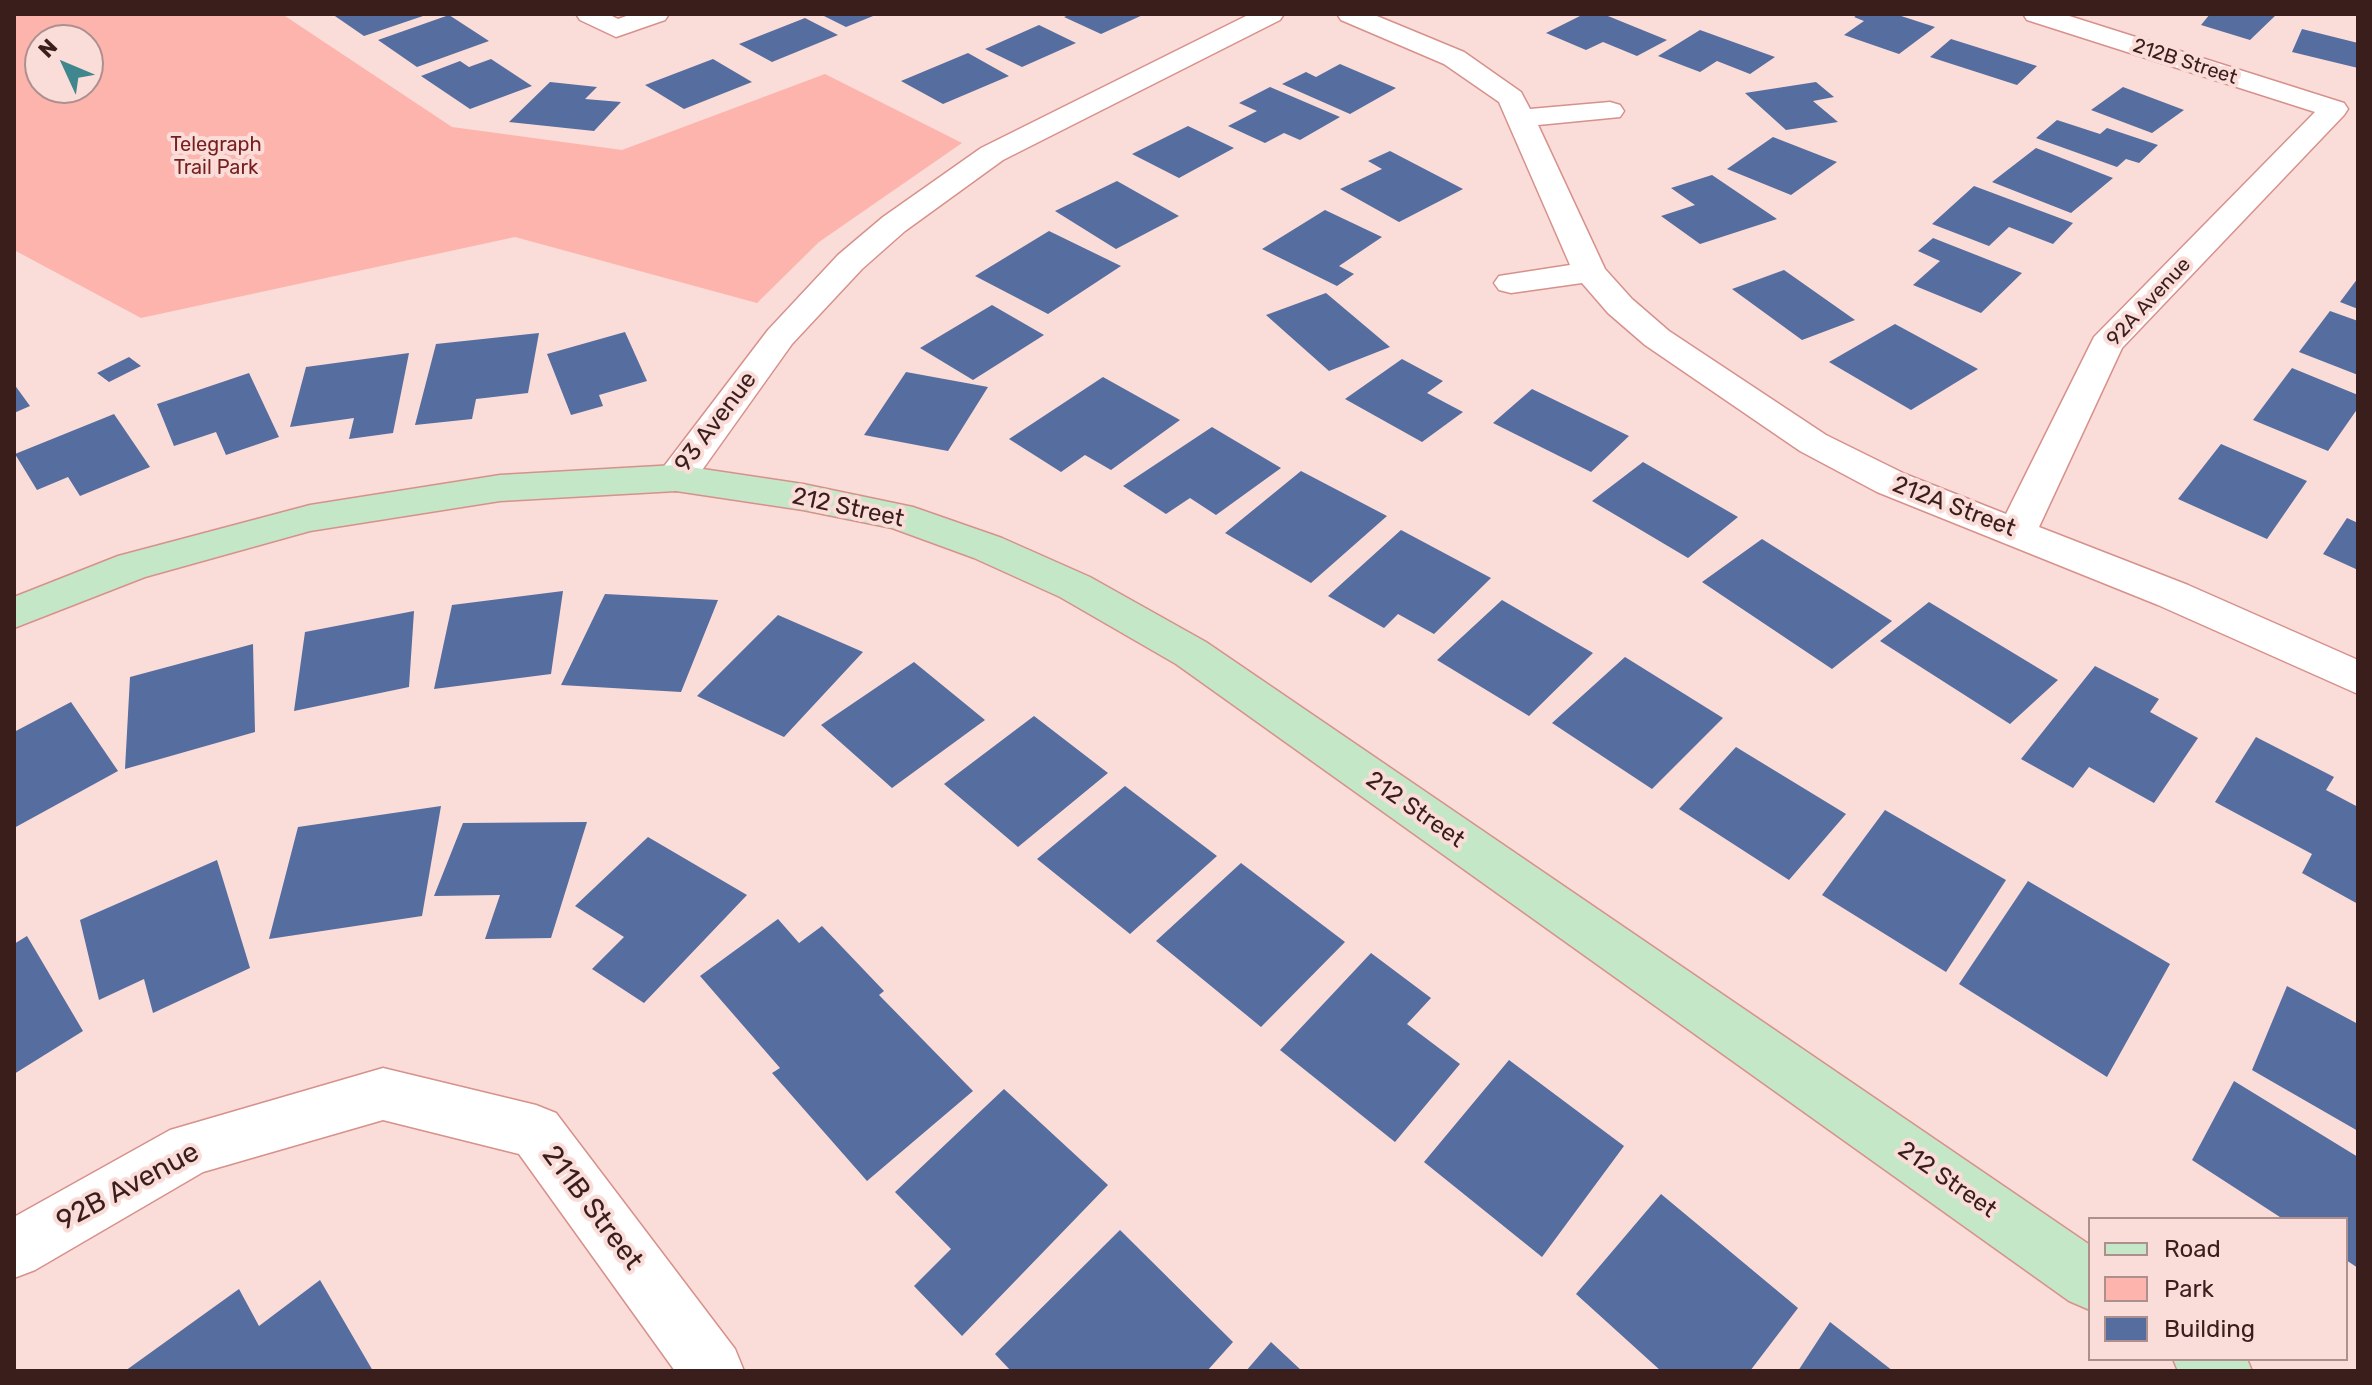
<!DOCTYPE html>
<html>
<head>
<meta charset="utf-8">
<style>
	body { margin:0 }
	#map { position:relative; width:2372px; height:1385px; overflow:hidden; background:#fadcd8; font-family:Rubik,sans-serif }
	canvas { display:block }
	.frame { position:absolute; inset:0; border:16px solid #391e1c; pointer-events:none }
	.legend { position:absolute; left:2088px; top:1217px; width:260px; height:144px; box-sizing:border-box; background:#fadcd8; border:2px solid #ad908d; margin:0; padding:10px 14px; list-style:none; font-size:24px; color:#391e1c }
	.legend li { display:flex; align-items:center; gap:16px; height:40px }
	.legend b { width:40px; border:2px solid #ad908d }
	.north { position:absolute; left:24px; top:24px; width:80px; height:80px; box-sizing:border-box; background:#fadcd8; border:2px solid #ad908d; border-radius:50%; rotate:314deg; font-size:22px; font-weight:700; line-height:32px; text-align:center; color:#391e1c }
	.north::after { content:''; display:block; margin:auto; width:28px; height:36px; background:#3f878e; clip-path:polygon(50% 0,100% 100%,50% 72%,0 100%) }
</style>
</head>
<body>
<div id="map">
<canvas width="2372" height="1385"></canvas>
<div class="frame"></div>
<ul class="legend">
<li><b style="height:10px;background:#c4e7c8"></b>Road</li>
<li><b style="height:22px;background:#fdb4ad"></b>Park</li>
<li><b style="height:22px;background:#566da0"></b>Building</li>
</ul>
<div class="north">N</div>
</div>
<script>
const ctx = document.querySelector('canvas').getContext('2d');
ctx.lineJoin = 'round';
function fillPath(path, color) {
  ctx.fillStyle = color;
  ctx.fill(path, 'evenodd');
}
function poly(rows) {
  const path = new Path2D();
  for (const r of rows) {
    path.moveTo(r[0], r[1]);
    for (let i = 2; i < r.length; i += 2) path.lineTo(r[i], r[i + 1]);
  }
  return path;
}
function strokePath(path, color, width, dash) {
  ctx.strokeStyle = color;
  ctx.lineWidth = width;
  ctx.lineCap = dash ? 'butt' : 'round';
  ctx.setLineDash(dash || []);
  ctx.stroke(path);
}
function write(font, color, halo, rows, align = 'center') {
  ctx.font = font + ' Rubik,sans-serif';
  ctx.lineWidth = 8;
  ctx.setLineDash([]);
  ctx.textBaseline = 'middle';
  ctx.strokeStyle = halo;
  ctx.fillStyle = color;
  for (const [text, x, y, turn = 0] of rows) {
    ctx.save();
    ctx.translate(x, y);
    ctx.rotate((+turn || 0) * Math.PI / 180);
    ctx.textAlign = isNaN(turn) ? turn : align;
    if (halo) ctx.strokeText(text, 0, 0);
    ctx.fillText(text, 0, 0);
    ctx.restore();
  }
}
const green = poly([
	[14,14,282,14,452,127,622,150,825,74,962,143,819,242,757,303,515,237,141,318,14,250],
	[40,40,88,40,88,88,40,88]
]);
const building = poly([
	[332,14,426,14,426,15,364,36],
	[820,14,878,14,846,27],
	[1071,14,1145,14,1101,34,1064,17],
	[1584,14,1603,14,1667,40,1637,56,1603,42,1586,50,1546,33],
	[1859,14,1895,14,1935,27,1899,54,1844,35,1864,21,1854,17],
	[2210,14,2277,14,2250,40,2201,25],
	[449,15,489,41,417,67,378,40],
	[805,18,838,35,772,62,739,44],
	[1039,25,1076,43,1022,67,985,49],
	[2302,29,2358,43,2358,68,2292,52],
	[1700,30,1775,57,1750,74,1717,61,1700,72,1658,56],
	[1951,39,2037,66,2017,85,1930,57],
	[968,53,1009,76,943,104,901,81],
	[491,59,532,86,470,109,421,76,460,61,469,67],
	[713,59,752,82,684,109,645,85],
	[1340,64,1396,88,1350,114,1282,84,1306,72,1316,77],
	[550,82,597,87,585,99,621,102,594,131,509,122],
	[1816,82,1834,97,1813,101,1838,122,1786,130,1745,93],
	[1270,87,1340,117,1300,140,1284,133,1265,143,1228,126,1257,111,1239,103],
	[2123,87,2184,110,2152,133,2091,110],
	[2057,120,2100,134,2107,128,2158,145,2139,163,2126,159,2117,167,2036,138],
	[1188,126,1234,148,1179,178,1132,154],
	[1773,137,1837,162,1791,195,1727,169],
	[2036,148,2113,178,2071,213,1992,182],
	[1390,151,1463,189,1399,222,1340,189,1382,169,1368,161],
	[1712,175,1777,219,1700,244,1661,216,1695,205,1671,188],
	[1117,181,1179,216,1116,249,1055,211],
	[1974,186,2073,223,2053,244,2009,227,1989,246,1932,224],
	[1325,210,1382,237,1339,266,1354,274,1337,286,1262,249],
	[1049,231,1121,266,1048,314,975,276],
	[1933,238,2022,273,1981,313,1913,285,1940,261,1918,251],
	[1784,270,1855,320,1802,340,1732,289],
	[2358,278,2358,309,2340,302],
	[1326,293,1390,347,1329,371,1266,315],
	[992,305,1044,335,973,380,920,348],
	[2330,311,2358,321,2358,375,2299,352],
	[1895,324,1978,369,1911,410,1829,362],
	[625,332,647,381,599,395,603,406,571,415,547,354],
	[539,333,528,393,476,399,472,419,415,425,436,344],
	[409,353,393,433,349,439,354,418,290,427,306,367],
	[129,357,141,366,109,382,97,373],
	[1402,359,1443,381,1427,393,1463,412,1422,442,1345,399],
	[2292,368,2358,395,2358,408,2328,451,2253,420],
	[906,372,988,387,948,451,864,435],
	[249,373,279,437,226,455,216,432,174,446,157,404],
	[1103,377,1180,420,1111,470,1085,455,1061,472,1009,439],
	[14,384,30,406,14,413],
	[1532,389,1629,436,1591,472,1493,423],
	[114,414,150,467,80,496,68,477,37,490,15,454],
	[1212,427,1281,468,1216,515,1190,498,1166,514,1123,486],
	[2221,444,2307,481,2267,539,2178,499],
	[1643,462,1738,517,1688,558,1592,501],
	[1301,471,1387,516,1311,583,1225,533],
	[2347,518,2358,523,2358,570,2323,554],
	[1401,530,1491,578,1434,634,1398,614,1384,628,1328,596],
	[1762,539,1892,621,1832,669,1702,582],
	[563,591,551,674,434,689,452,605],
	[605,594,718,600,681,692,561,685],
	[1502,600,1593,653,1529,716,1437,660],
	[1929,602,2058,680,2010,724,1880,641],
	[414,611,409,687,294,711,305,632],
	[778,615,863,652,784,737,697,696],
	[253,644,255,732,125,769,130,677],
	[1625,657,1723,718,1652,789,1552,723],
	[914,662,985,720,892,788,821,725],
	[2095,666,2159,699,2150,712,2198,738,2154,803,2089,767,2073,788,2021,759],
	[71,702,118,771,14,828,14,732],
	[1034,716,1108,773,1018,847,944,784],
	[2256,737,2334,777,2326,790,2358,807,2358,904,2302,873,2312,854,2215,802],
	[1736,747,1846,814,1789,880,1679,809],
	[1125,786,1217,856,1130,934,1037,859],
	[441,806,422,916,269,939,298,827],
	[1885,810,2006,880,1946,972,1822,895],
	[587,822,551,938,485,939,500,895,434,896,463,823],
	[648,837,747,895,644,1003,592,969,624,937,575,906],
	[217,860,250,968,153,1013,144,979,99,1000,80,920],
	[1241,863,1345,942,1261,1027,1156,941],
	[2028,881,2170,964,2107,1077,1959,984],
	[778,919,799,943,822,926,884,991,879,995,973,1091,867,1181,772,1073,780,1068,700,976],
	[27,936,83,1031,14,1074,14,944],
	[1371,953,1431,998,1407,1024,1460,1064,1395,1142,1280,1050],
	[2287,986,2358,1024,2358,1131,2252,1070],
	[1509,1060,1624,1146,1542,1257,1424,1162],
	[2234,1081,2358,1157,2358,1268,2346,1260,2346,1219,2283,1219,2192,1160],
	[1004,1089,1108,1185,962,1336,914,1286,951,1249,895,1192],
	[1661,1194,1798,1308,1750,1371,1661,1371,1576,1294],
	[1120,1230,1233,1342,1207,1371,1011,1371,995,1354],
	[320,1280,373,1371,125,1371,239,1289,259,1326],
	[1830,1322,1893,1371,1798,1371],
	[1271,1342,1302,1371,1246,1371]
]);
const street = poly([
	[576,14,608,14,618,19,632,14,669,14,665,20,616,37,580,20,576,14],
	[1250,14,1284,14,1280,20,1003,160,905,231,862,269,792,344,690,487,676,491,662,487,657,478,662,469,768,330,838,255,883,217,981,148,1250,14],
	[1337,14,1372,14,1464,52,1521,92,1530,109,1610,102,1620,105,1624,111,1620,117,1538,125,1605,269,1632,299,1669,331,1826,435,1905,474,2006,514,2094,337,2315,112,2027,20,2023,14,2063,14,2344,103,2348,109,2344,115,2122,348,2039,527,2188,585,2358,660,2358,694,2158,605,1877,492,1800,451,1645,345,1608,313,1582,283,1511,293,1499,290,1494,283,1499,276,1570,265,1499,102,1444,64,1341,20,1337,14],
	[383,1068,536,1105,556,1113,735,1349,744,1371,675,1371,519,1154,383,1120,203,1172,35,1270,14,1278,14,1217,170,1130,383,1068]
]);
const secondary = poly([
	[676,465,803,484,913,507,1002,538,1090,577,1206,642,2090,1245,2090,1310,2069,1301,1176,664,1060,597,974,558,892,528,803,510,676,491,500,501,310,531,145,577,14,628,14,597,118,556,310,505,500,475,676,465],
	[2173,1359,2247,1359,2252,1371,2178,1371,2173,1359]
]);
const farStreetnames = [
	["212B Street",2185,62,18],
	["92A Avenue",2149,302,-47]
];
const farParknames = [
	["Telegraph",216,145],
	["Trail Park",216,168]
];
const streetNames = [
	["93 Avenue",716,422,-53],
	["212A Street",1954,507,21],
	["212 Street",848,508,12],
	["212 Street",1415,810,35],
	["212 Street",1947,1180,35]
];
const nearStreetnames = [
	["92B Avenue",128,1187,-28],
	["211B Street",592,1208,53]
];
fillPath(green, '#fdb4ad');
fillPath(building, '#566da0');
strokePath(street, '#d7918b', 3);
strokePath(secondary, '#d7918b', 3);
fillPath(street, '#fff');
fillPath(secondary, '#c4e7c8');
write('20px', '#391e1c', '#fadcd8', farStreetnames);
write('20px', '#751f1f', '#fadcd8', farParknames);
write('24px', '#391e1c', '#fadcd8', streetNames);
write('28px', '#391e1c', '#fadcd8', nearStreetnames);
</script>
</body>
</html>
